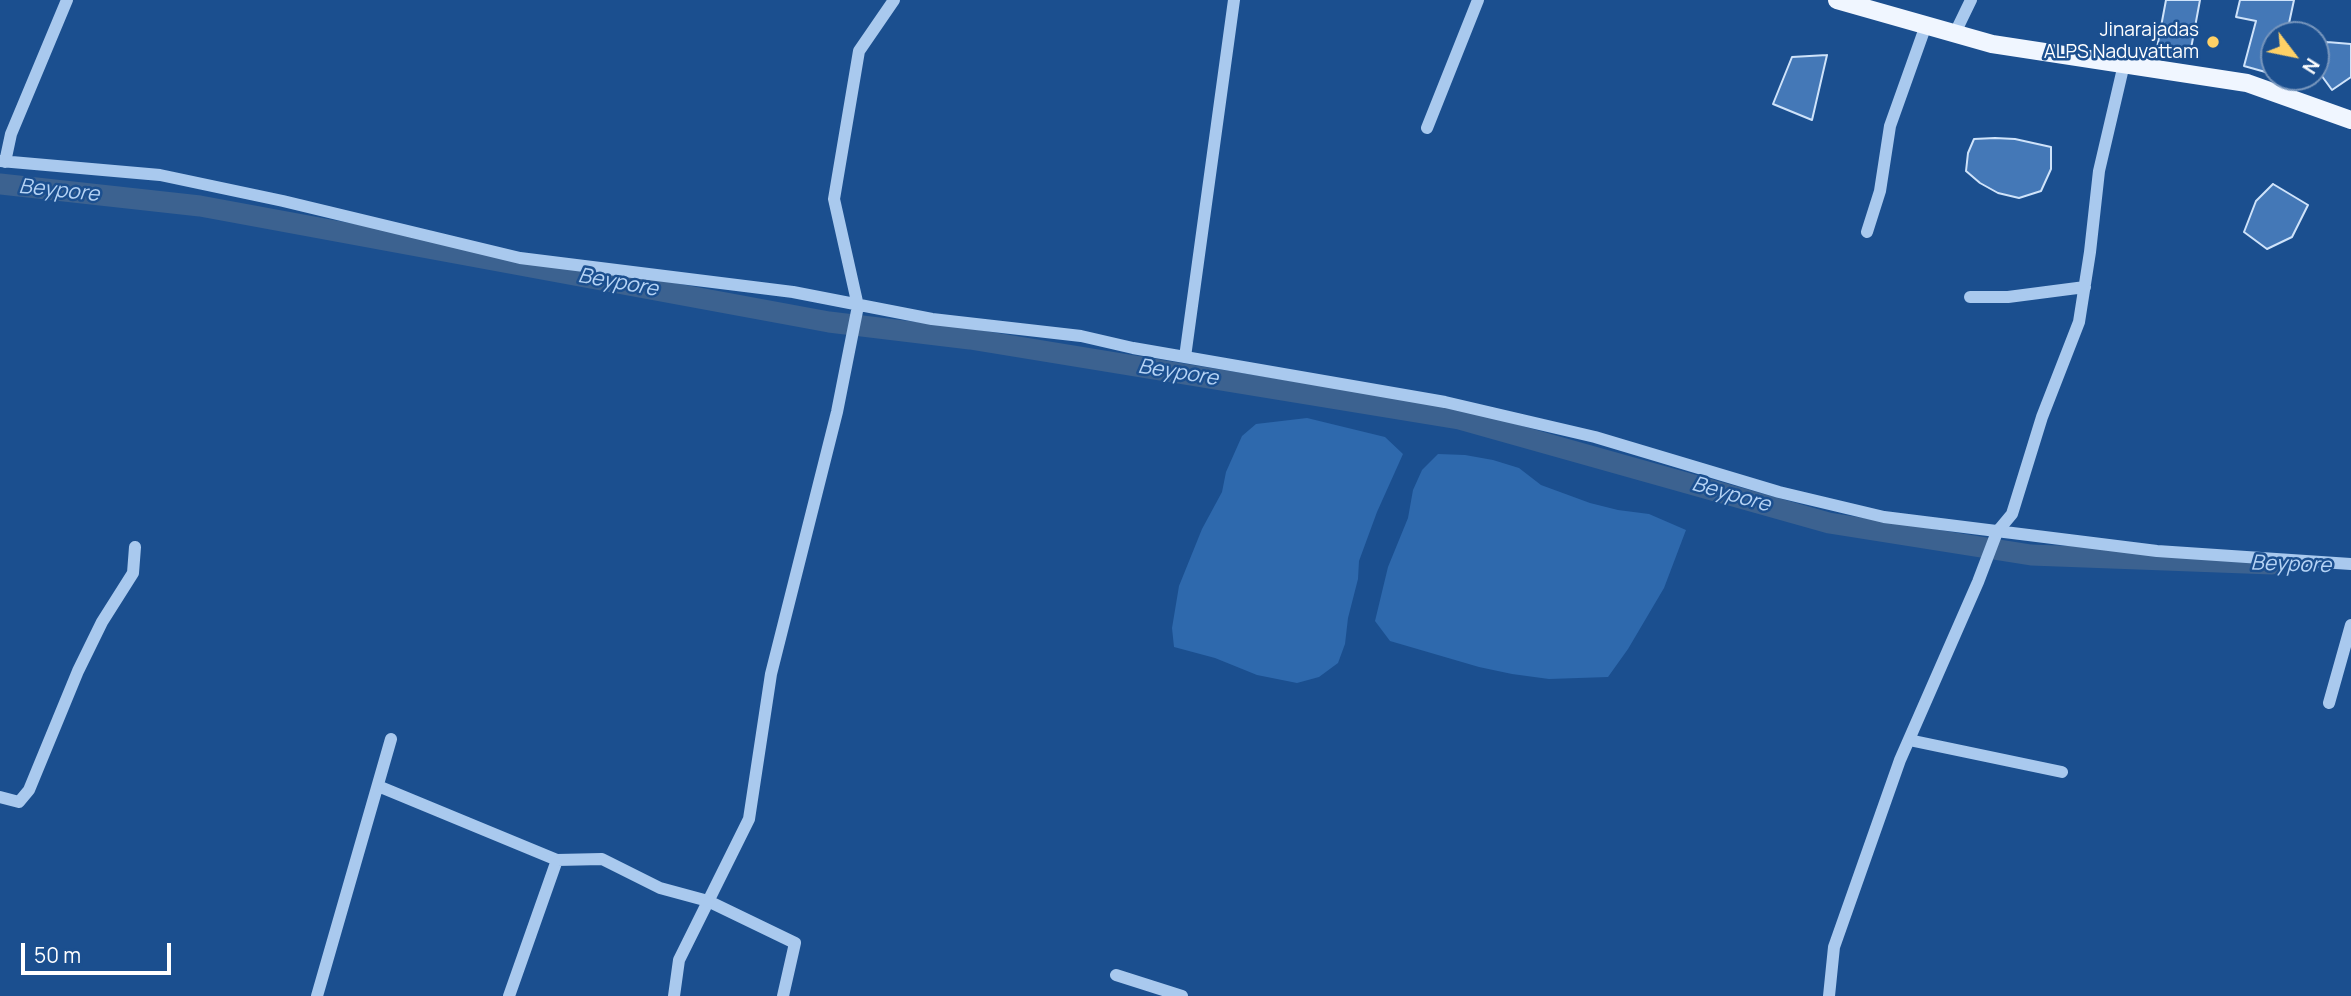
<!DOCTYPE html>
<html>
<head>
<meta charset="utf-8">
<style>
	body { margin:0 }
	#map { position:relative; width:2351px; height:996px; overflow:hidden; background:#1b4f8f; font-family:Manrope,sans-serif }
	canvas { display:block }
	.north { position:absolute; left:2260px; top:21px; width:70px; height:70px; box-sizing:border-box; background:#1b4f8f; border:2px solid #7695bc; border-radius:50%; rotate:122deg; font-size:19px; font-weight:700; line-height:28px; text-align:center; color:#fff }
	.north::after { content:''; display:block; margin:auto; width:24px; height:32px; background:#ffd166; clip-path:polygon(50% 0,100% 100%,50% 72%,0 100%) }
	.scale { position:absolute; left:21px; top:943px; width:150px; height:32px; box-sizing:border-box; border:4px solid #fff; border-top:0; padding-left:9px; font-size:21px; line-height:24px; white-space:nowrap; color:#fff; -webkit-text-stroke:5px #1b4f8f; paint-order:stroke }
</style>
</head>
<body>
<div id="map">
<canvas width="2351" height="996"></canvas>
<div class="north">N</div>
<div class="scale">50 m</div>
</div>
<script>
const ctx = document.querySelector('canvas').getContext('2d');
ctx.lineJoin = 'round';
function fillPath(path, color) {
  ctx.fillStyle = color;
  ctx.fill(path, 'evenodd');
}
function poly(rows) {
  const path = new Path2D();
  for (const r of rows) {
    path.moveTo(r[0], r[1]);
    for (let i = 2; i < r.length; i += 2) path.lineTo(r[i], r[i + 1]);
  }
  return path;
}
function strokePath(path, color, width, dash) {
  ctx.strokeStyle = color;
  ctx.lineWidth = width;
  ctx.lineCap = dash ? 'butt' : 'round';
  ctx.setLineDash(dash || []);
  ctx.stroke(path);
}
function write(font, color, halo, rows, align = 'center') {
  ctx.font = font + ' Manrope,sans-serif';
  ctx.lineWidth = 5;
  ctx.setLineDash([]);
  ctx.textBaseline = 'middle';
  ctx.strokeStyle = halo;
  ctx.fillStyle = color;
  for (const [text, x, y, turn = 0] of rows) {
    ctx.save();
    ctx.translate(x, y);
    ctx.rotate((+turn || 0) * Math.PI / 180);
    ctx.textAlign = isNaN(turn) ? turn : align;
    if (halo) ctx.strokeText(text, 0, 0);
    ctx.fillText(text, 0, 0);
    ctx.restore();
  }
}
const green = poly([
	[1307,418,1385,437,1403,454,1377,512,1359,561,1358,579,1348,618,1345,644,1338,663,1319,677,1297,683,1257,675,1215,658,1174,647,1172,628,1179,586,1202,529,1222,492,1226,472,1242,436,1256,424],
	[1438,454,1465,455,1493,460,1519,468,1541,485,1590,503,1618,510,1649,514,1686,530,1664,588,1628,649,1608,677,1549,679,1512,674,1479,667,1390,641,1375,621,1388,567,1408,518,1413,490,1422,470]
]);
const canal = poly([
	[0,184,200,206,829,322,970,339,1459,419,1829,523,2031,555,2272,564]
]);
const building = poly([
	[2166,0,2200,0,2190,54,2157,48,2166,0],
	[2240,0,2294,0,2288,28,2282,27,2280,35,2274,35,2274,55,2269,73,2244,66,2256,21,2236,17,2240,0],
	[2327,42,2351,44,2351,77,2332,90,2316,68,2327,42],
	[1827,55,1812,120,1773,104,1792,57,1827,55],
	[1995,138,2015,139,2051,147,2051,169,2041,191,2019,198,1998,193,1980,183,1966,171,1968,153,1974,139,1995,138],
	[2273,184,2308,205,2292,237,2267,249,2244,232,2256,201,2273,184]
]);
const minor = poly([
	[1955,33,1971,0],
	[1427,128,1478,0],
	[0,161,160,175,283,201,520,258,793,292,932,319,1081,336,1133,348,1445,402,1595,437,1779,492,1884,517,2157,551,2351,564],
	[5,162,11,134,67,0],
	[1867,232,1880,191,1890,126,1926,25],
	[1970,297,2008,297,2085,287],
	[1185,357,1234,0],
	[2329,703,2351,625],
	[1909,740,2062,772],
	[378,786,557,860,602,859,660,888,708,901,795,943,783,996],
	[0,797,19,802,29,790,78,671,102,622,133,573,135,547],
	[1116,975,1182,996],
	[317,996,391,739],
	[509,996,557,860],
	[674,996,679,960,749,819,771,674,837,412,858,306,834,199,859,51,894,0],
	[1829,996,1834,947,1900,760,1978,582,1997,532,2012,514,2042,417,2079,322,2090,252,2099,171,2124,64]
]);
const major = poly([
	[1837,0,1992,44,2247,83,2351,120]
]);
const markers = [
	[2213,42,7,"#ffd166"]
];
const poiNames = [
	["Jinarajadas",2199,31],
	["ALPS Naduvattam",2199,53]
];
const waterNames = [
	["Beypore",59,191,6],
	["Beypore",618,283,10],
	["Beypore",1178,373,9],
	["Beypore",1731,495,16],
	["Beypore",2291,565,2]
];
fillPath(green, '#2e69ad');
strokePath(canal, '#3c6290', 21);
fillPath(building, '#4478b7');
strokePath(building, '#cfe3fa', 2);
strokePath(minor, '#a9c9ee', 12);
strokePath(major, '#f0f6ff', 18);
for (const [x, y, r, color] of markers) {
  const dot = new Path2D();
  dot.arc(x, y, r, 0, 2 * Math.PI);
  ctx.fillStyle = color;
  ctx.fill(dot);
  strokePath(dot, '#1b4f8f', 2.5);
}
write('19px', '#fff', '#1b4f8f', poiNames, 'right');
write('italic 21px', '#b5d3f5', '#1b4f8f', waterNames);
</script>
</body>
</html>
